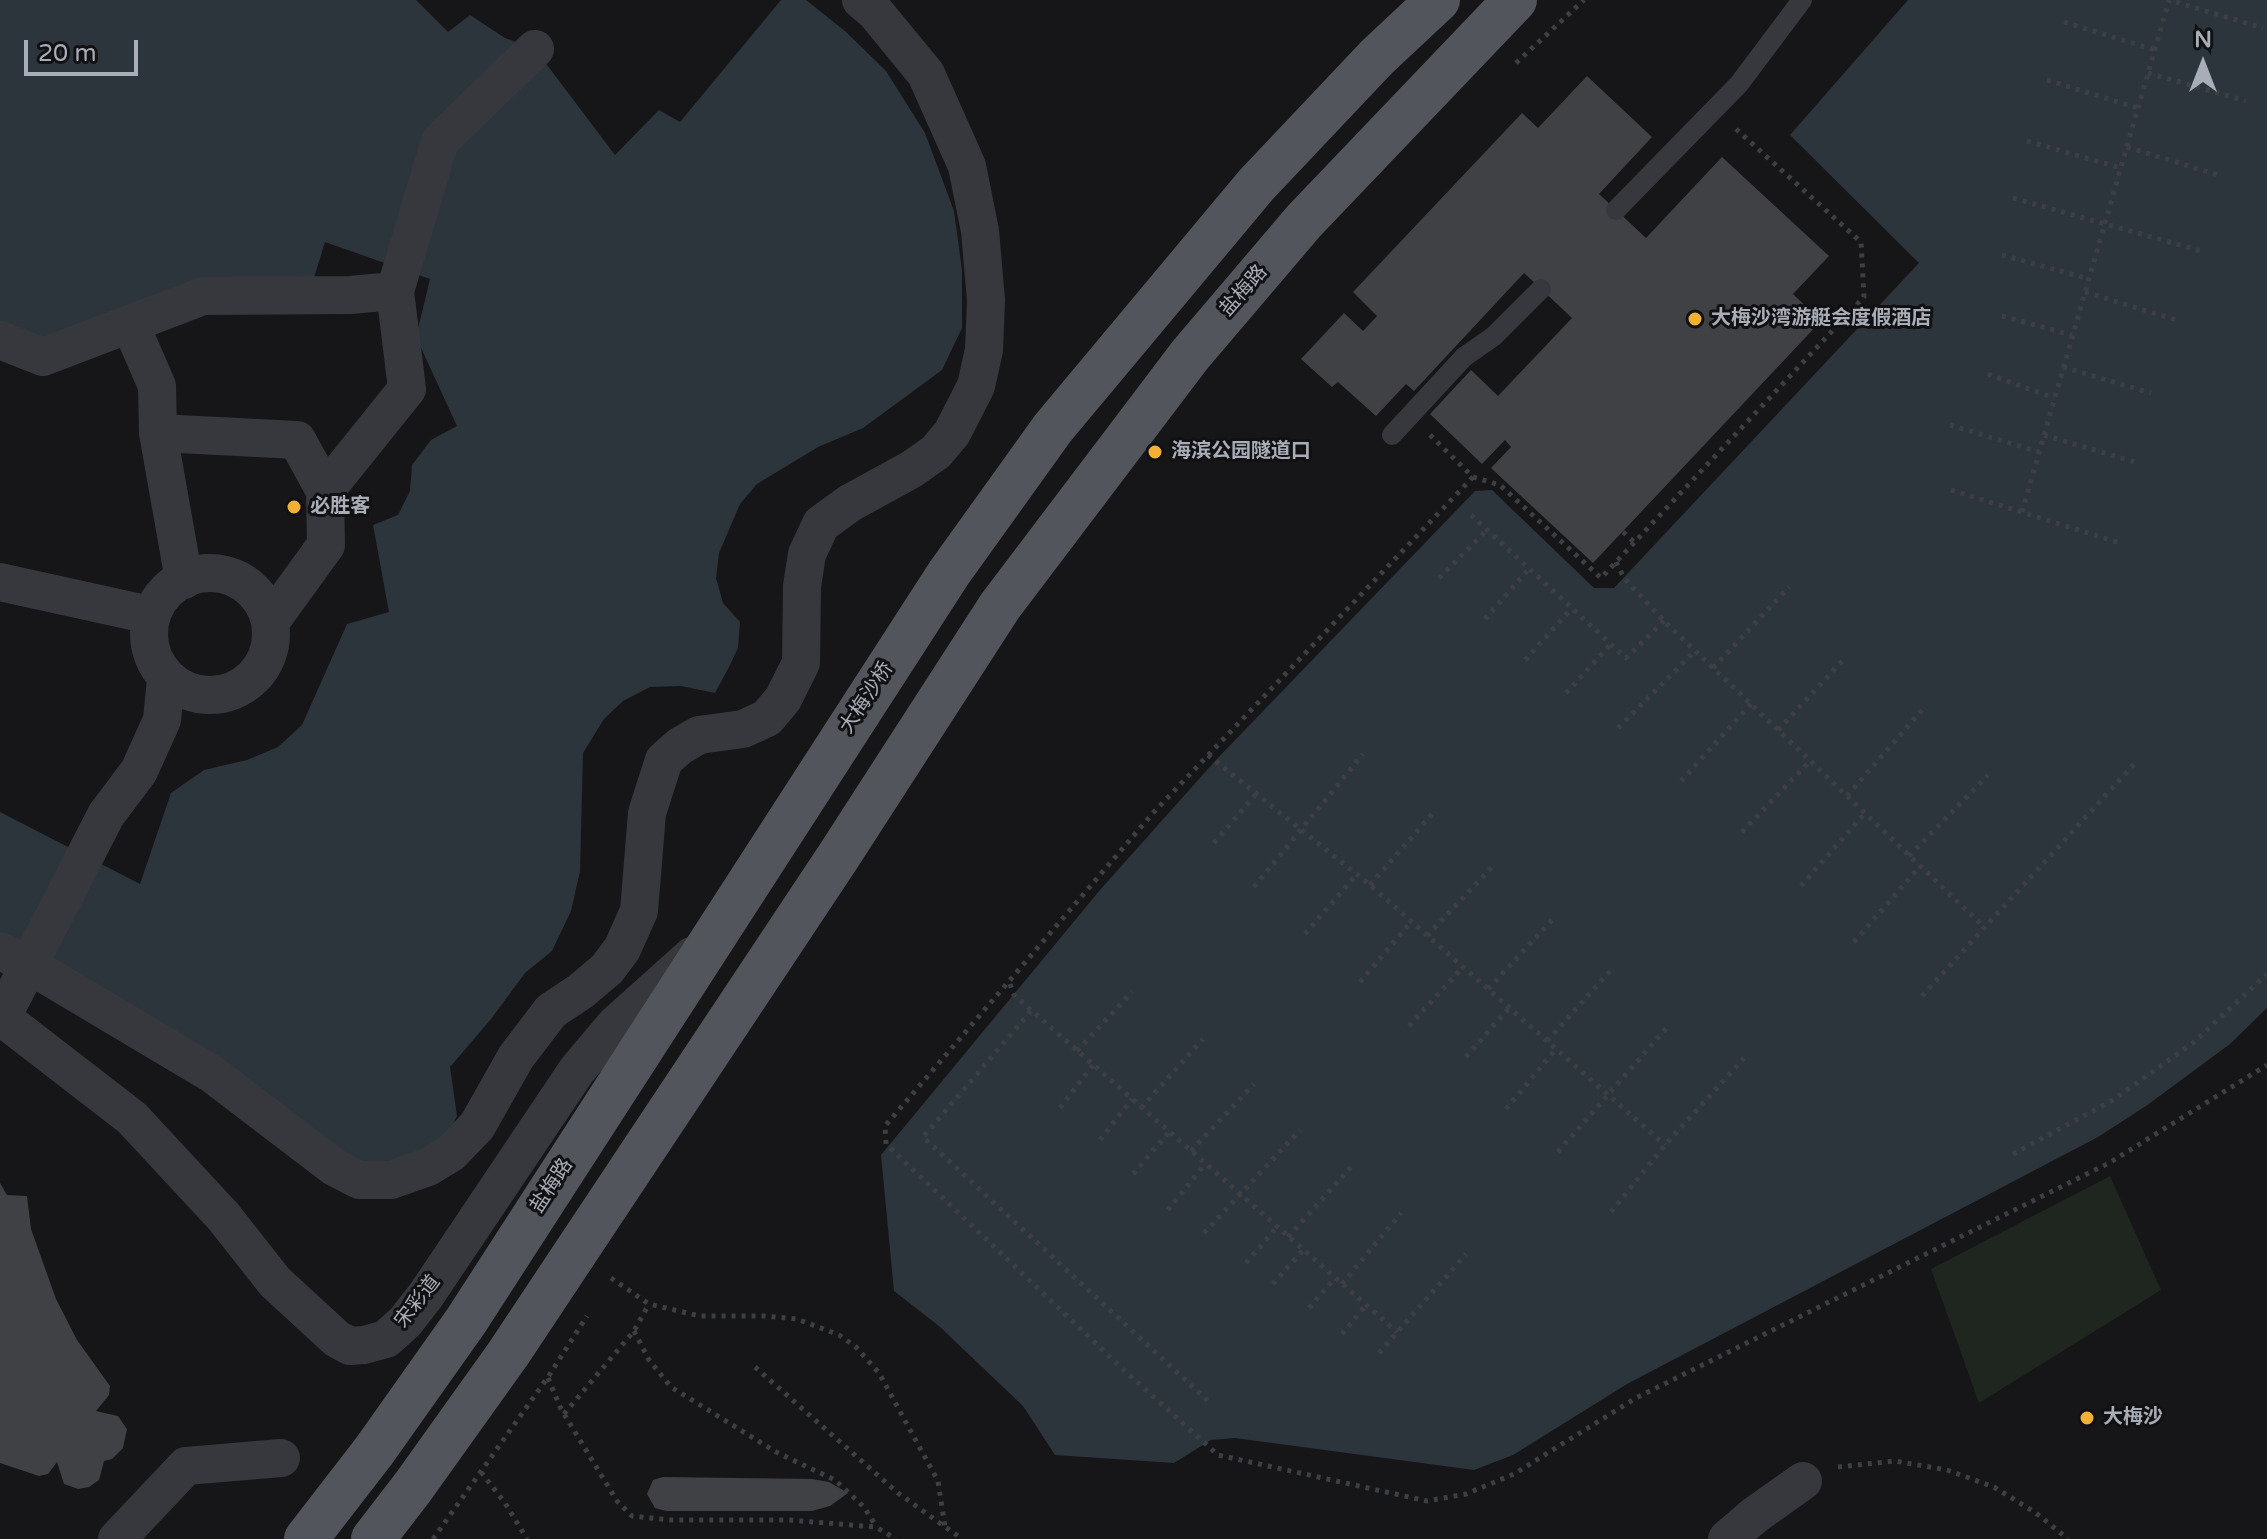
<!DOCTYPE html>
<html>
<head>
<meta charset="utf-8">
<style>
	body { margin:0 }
	#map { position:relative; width:2267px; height:1539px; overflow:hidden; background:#161618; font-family:"Varela Round",sans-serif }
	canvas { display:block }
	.north { position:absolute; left:2163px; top:24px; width:80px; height:80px; -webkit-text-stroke:6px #111113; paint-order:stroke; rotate:0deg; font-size:22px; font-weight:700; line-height:32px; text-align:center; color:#a8adb8 }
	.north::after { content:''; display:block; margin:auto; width:28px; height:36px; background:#a8adb8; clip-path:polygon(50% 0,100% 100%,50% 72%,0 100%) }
	.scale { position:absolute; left:24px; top:40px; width:114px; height:36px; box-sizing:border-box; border:4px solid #a8adb8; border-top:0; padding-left:10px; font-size:24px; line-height:28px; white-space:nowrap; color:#a8adb8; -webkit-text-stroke:6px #111113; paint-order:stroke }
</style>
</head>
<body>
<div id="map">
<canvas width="2267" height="1539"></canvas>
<div class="north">N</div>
<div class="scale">20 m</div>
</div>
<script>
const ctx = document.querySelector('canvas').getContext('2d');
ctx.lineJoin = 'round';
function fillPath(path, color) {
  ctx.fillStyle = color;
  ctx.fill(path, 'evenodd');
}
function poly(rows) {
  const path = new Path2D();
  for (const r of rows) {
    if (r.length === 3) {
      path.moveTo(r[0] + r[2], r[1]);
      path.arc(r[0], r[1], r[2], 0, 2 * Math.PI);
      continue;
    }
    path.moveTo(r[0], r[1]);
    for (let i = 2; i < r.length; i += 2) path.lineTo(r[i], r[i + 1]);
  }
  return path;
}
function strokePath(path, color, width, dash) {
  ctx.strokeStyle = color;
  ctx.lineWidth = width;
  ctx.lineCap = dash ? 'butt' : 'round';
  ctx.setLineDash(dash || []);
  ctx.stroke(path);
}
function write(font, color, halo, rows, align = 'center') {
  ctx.font = font + ' "Varela Round","Noto Sans SC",sans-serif';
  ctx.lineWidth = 6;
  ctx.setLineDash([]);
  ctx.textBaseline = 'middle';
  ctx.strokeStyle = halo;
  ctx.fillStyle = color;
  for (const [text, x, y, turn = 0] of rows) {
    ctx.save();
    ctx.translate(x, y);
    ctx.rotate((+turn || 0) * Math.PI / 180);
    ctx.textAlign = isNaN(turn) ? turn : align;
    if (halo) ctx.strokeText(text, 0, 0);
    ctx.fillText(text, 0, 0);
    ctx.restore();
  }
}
const green = poly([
	[2110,1176,2161,1290,1979,1403,1931,1269]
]);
const water = poly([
	[0,0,416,0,448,32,470,15,505,38,535,49,615,155,659,110,680,122,781,0,806,0,845,31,886,71,925,133,954,211,962,270,962,328,942,370,863,428,818,447,757,484,740,504,719,553,716,578,723,603,740,622,738,648,729,667,715,693,681,686,650,687,623,701,604,719,583,753,580,871,571,911,552,951,525,973,491,1019,450,1067,457,1116,446,1138,423,1156,359,1169,0,937,0,812,140,884,171,793,204,770,247,760,278,747,302,725,347,624,389,612,373,525,398,515,410,491,412,465,431,440,457,426,416,337,430,279,325,242,308,297,190,294,34,359,0,340],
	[1908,0,2267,0,2267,1008,2230,1044,2146,1106,2098,1137,1627,1384,1513,1455,1474,1470,1235,1438,1211,1440,1174,1463,1055,1455,1023,1406,939,1326,894,1291,881,1155,1100,890,1215,761,1475,491,1492,490,1594,588,1614,588,1919,263,1790,135]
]);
const building = poly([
	[1587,76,1652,137,1599,194,1646,238,1722,157,1829,256,1793,294,1821,321,1593,563,1491,468,1511,447,1505,440,1482,464,1430,414,1471,370,1498,396,1572,318,1524,273,1414,391,1406,384,1376,416,1338,382,1332,387,1301,359,1344,313,1363,331,1377,316,1353,292,1522,113,1538,128],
	[0,1183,7,1195,27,1196,31,1229,56,1299,77,1340,110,1386,109,1395,96,1411,118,1416,127,1429,123,1448,112,1459,104,1461,99,1480,89,1487,78,1489,64,1484,57,1462,48,1474,39,1476,0,1463],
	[663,1477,812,1479,829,1482,848,1493,830,1506,812,1511,666,1511,655,1508,647,1494,653,1480]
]);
const path = poly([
	[2064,22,2155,50],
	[1516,63,1584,0],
	[2148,73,2246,101],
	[2047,80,2138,108],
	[2027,141,2121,168],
	[2127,147,2221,176],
	[2013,198,2201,251],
	[2002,255,2089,279],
	[2085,292,2180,321],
	[2002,316,2072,335],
	[2063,367,2151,393],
	[1988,374,2054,398],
	[1950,425,2039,452],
	[1430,435,1473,477,1500,485,1601,578,1864,297,1861,242,1736,129],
	[2044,435,2135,462],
	[1473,477,1153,813,885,1126,886,1144,1127,1373,1218,1455,1427,1501,1466,1494,1514,1474,1636,1398,2109,1163,2267,1065],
	[1951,490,2120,543],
	[2022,512,2169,0,2263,28],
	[1471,515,1626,658,1664,621],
	[1623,532,1634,542],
	[1616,562,1624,578,1664,621,1984,927],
	[1439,578,1487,530],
	[1485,619,1529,569],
	[1525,660,1572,608],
	[1713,668,1789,587],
	[1566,693,1611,644],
	[1618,728,1695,651],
	[1778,730,1845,658],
	[1208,755,1370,885,1665,1145],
	[1681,781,1751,704],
	[1847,796,1922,710],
	[1742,832,1810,761],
	[1214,843,1256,794],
	[1909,856,1988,775],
	[1370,885,1432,814],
	[1801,886,1865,813],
	[1254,887,1363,754],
	[1305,934,1357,874],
	[1427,936,1493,866],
	[1854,942,1920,866],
	[1360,982,1411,922],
	[1010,984,1014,995,1397,1332],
	[1488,989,1553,919],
	[1922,996,2136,762],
	[1031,1011,923,1137,1208,1401],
	[1409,1026,1463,967],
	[1547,1041,1611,970],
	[1077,1051,1132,992],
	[1466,1057,1509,1008],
	[1060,1108,1093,1065],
	[1141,1108,1203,1039],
	[1506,1109,1556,1049],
	[1100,1140,1132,1099],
	[1191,1151,1254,1084],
	[1558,1152,1669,1025],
	[2013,1154,2113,1100,2194,1042,2267,974],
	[1133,1174,1169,1132],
	[1168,1210,1205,1164],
	[1611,1212,1665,1145,1744,1058],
	[1204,1233,1300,1130],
	[1288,1237,1351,1167],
	[1246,1263,1277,1227],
	[611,1278,649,1304,700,1316,764,1316,797,1319,839,1335,856,1347,879,1373,938,1481,945,1527],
	[1273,1284,1303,1250],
	[1342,1284,1401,1213],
	[1309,1308,1335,1278],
	[634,1331,649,1360,671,1387,776,1452,835,1480,864,1507,876,1526],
	[1342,1334,1366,1305],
	[1379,1353,1466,1254],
	[755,1367,898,1493,962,1539],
	[548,1378,561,1409,617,1501,632,1516,670,1520,789,1520,876,1527,896,1539],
	[564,1414,634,1331,649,1304],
	[1838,1467,1895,1461,1947,1470,1994,1487,2036,1513,2068,1539],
	[481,1472,505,1503,527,1539],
	[433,1539,548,1377,587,1316]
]);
const lane = poly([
	[1616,210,1739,84,1802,0],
	[1392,435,1464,357,1494,336,1541,289]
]);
const street = poly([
	[131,326,157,386,158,433,297,440,325,491,326,545,271,621],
	[0,340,43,357,203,296,350,295,395,291],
	[158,433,184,580],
	[325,491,407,389,395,291,440,141,535,49],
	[210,634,61],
	[0,582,150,615],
	[0,951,29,965,212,1074,334,1167,359,1180,391,1180,428,1167,451,1153,477,1126,516,1057,551,1011,581,991,607,969,622,949,639,911,647,813,664,760,680,746,699,735,743,729,767,718,783,699,801,663,802,586,807,554,821,524,850,503,912,469,936,452,952,433,976,386,984,350,986,300,980,231,967,166,926,74,876,13,861,0],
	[0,1016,132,1118,223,1216,275,1282,337,1339,350,1346,364,1345,386,1339,405,1322,426,1295,577,1070,615,1025,692,956],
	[2,1017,106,815,139,771,162,720,166,679],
	[117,1539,186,1466,281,1458],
	[1727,1539,1755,1515,1803,1481]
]);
const primary = poly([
	[306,1539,374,1451,466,1321,949,573,1053,428,1256,185,1377,57,1438,0],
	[373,1539,413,1487,508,1354,838,857,1000,606,1190,355,1304,221,1515,0]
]);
const markers = [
	[1695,319,8,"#f2b134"],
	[1155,452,8,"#f2b134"],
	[294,507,8,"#f2b134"],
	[2087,1418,8,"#f2b134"]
];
const streetNames = [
	["盐梅路",1244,291,-49],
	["大梅沙桥",867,698,-57],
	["盐梅路",552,1186,-57],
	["宋彩道",418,1302,-52]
];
const poiNames = [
	["大梅沙湾游艇会度假酒店",1711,319],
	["海滨公园隧道口",1171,452],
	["必胜客",310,507],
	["大梅沙",2103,1418]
];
fillPath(green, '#1e261f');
fillPath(water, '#2c353c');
fillPath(building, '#404145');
strokePath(path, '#3d3f44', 5, [4, 6]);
strokePath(lane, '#37383d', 20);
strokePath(street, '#37383d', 38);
strokePath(primary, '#53555c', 44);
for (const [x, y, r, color] of markers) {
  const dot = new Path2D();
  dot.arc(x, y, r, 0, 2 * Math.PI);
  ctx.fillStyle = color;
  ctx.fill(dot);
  strokePath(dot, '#111113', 3);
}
write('20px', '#a8adb8', '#111113', streetNames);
write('bold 20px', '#a8adb8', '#111113', poiNames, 'left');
</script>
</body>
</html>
